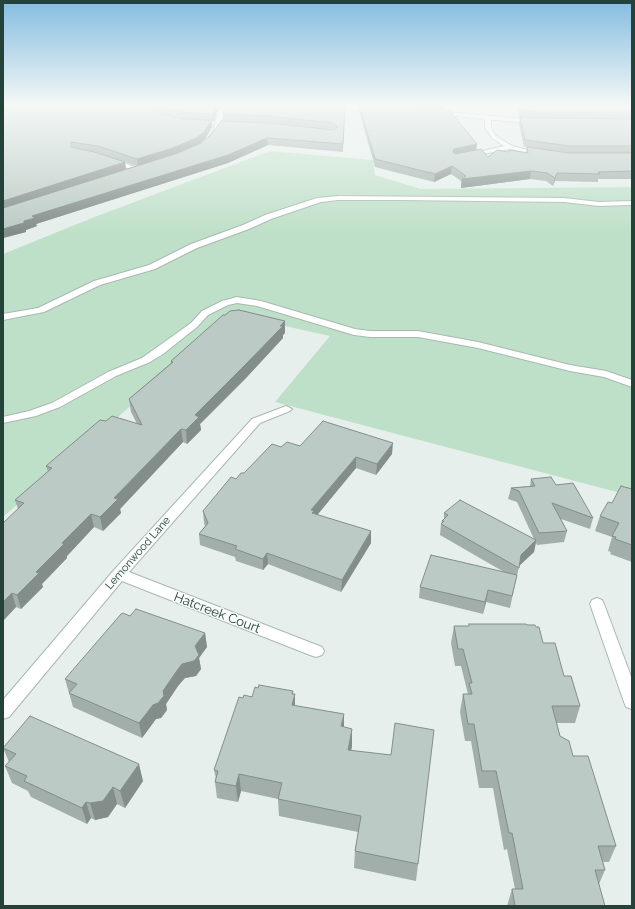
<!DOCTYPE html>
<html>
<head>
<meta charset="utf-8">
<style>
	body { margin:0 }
	#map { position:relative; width:635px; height:909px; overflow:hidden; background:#e6efeb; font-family:Raleway,sans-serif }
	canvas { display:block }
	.frame { position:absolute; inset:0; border:4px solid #24423a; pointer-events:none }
</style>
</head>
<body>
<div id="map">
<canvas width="635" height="909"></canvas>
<div class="frame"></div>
</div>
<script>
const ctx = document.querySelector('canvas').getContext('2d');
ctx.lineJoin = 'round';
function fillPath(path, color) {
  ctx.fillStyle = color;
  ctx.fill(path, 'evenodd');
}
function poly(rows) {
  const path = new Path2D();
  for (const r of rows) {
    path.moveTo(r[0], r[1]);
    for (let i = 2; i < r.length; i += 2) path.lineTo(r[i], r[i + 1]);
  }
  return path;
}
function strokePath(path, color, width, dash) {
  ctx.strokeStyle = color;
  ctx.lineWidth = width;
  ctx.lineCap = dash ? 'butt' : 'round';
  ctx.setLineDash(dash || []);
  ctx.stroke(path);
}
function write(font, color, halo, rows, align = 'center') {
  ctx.font = font + ' Raleway,sans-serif';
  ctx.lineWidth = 3;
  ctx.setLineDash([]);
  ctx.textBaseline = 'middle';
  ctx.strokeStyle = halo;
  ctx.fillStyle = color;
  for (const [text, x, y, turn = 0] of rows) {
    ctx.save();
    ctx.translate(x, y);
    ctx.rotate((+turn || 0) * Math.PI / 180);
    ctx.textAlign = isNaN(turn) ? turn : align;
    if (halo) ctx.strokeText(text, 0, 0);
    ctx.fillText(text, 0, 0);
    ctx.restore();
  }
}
const green = poly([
	[270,151,373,160,375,175,421,189,632,187,632,496,275,402,330,336,235,315,3,517,3,254,97,216]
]);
const service = poly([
	[338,196,564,198,599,202,632,201,632,205,599,206,564,202,399,200,338,200,321,202,271,219,249,229,197,248,155,269,100,285,44,312,3,320,3,314,38,308,94,281,149,265,191,244,243,225,265,215,317,198,338,196],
	[237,297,261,301,355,329,370,331,418,331,478,342,570,365,606,371,632,380,632,387,604,377,570,371,478,348,418,337,370,337,354,335,257,306,237,303,228,305,208,315,197,327,163,354,150,362,116,376,60,407,36,416,3,423,3,417,29,411,52,403,108,372,142,358,191,323,202,311,222,301,237,297]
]);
const minor = poly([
	[225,105,232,105,224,113,219,131,213,140,208,141,207,140,213,131,218,112,225,105],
	[488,117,491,119,491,128,496,136,512,146,544,154,541,156,510,149,466,157,466,155,504,146,492,138,485,128,485,119,488,117],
	[110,157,141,170,142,171,137,172,108,160,107,159,110,157],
	[286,406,292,409,290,411,260,423,129,572,322,647,324,651,322,655,316,657,310,655,122,581,9,717,3,719,3,700,114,570,252,419,286,406],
	[597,598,602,600,604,604,632,679,632,709,626,707,624,702,590,604,592,600,597,598]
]);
const tertiary = poly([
	[294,105,338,105,373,107,376,109,373,111,294,105],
	[438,111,535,120,538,122,535,124,436,114,436,112,438,111]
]);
const wall = poly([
	[3,105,222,105,217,112,214,121,212,121,212,127,205,139,199,144,201,143,211,135,223,121,223,114,345,105,343,152,268,145,228,163,36,224,37,226,26,230,26,232,3,238],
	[125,162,136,166,126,169],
	[359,105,443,105,442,109,477,144,476,150,488,157,508,152,526,153,527,147,524,147,519,124,520,117,518,117,519,105,632,105,632,179,598,179,598,182,555,181,553,186,546,181,530,179,461,188,461,181,451,174,434,182,375,167,359,111],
	[225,315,285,321,285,333,283,335,283,338,246,378,200,424,201,430,187,444,183,442,120,509,121,513,103,531,94,527,67,556,67,558,42,584,43,587,21,609,16,607,3,621,18,509,15,500,48,472,46,466,106,421,137,424,131,412,129,399,171,363,171,361],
	[300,446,392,454,376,475,356,468,317,515,371,531,371,543,341,592,268,564,263,570,236,561,235,557,200,545,199,534,205,526,204,523,203,511,236,479,281,447],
	[531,479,556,485,593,518,590,529,561,519,567,531,564,542,537,545,536,543,534,552,519,566,510,608,486,602,483,614,419,598,420,587,504,572,440,535,441,524,442,521,444,520,444,513,534,539,517,502,508,499,511,488,530,486],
	[632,489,632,562,610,554,611,552,608,551,612,537,595,531,600,516,612,503],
	[130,616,205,633,207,647,199,658,201,669,196,676,185,678,178,686,166,704,167,710,161,718,156,719,142,738,73,707,65,679],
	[469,624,527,625,543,643,564,676,580,706,575,723,557,723,560,736,573,756,616,846,609,862,603,862,605,870,599,884,605,906,507,906,512,889,515,889,507,849,504,850,493,788,479,788,471,741,465,741,460,712,463,694,468,694,461,666,455,666,451,643,454,626,469,626],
	[293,694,295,694,295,706,344,727,352,746,351,750,418,864,416,881,354,868,355,851,358,832,279,816,278,799,241,791,238,802,217,798,215,782,216,779,214,770,243,698,252,697],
	[3,748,143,781,125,808,117,804,108,817,95,820,91,818,87,824,31,797,28,791,12,783,5,766,9,762]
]);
const shadedWall = poly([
	[216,105,222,105,217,112,214,121,213,114],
	[152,107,153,114,152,115,151,108],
	[212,120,212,127,205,139,196,146,173,156,138,166,137,159],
	[267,138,268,145,228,163,36,224,37,226,26,230,26,232,3,238,3,229,24,221,32,216],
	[477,144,476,151,454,157,453,152,454,149],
	[125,162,126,170,3,210,3,201],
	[452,166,451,174,434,182,435,174],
	[531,171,530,179,461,188,462,179],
	[557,173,555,181,553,186,555,178],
	[285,321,285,333,283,335,283,338,246,378,200,424,201,430,187,444,186,430,195,415],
	[181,429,183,442,120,509,121,513,103,531,100,517,114,498],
	[393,443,392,454,376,475,377,464],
	[356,457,356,468,314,519,311,510],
	[91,514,94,527,67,556,67,558,42,584,43,587,21,609,17,595,36,572,62,543],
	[371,531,371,543,341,592,342,580],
	[536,540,534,552,519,566,516,579,521,555],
	[267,553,268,564,263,570,263,559],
	[488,590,486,602,483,614,485,602],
	[12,593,16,607,3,621,3,602],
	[205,633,207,647,199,658,201,669,196,676,185,678,178,686,166,704,167,710,161,718,156,719,142,738,139,723,176,672],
	[293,691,293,699,295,694,295,712,292,705,292,694],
	[344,714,344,731,341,726],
	[352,729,352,746,348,766,348,750],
	[139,764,143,781,125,808,120,791],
	[239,774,241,791,238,802,236,786],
	[113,787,117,804,108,817,95,820,90,803],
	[86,802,91,818,87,824,82,808]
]);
const building = poly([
	[3,105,216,105,213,114,183,112,152,107,151,108,152,111,182,119,212,120,204,132,196,138,173,148,137,159,98,146,71,142,71,147,94,152,125,162,3,201,3,105],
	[226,105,345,105,343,144,267,138,228,155,32,216,35,218,24,221,24,223,3,229,3,208,178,153,201,143,211,135,221,121,269,123,333,130,338,127,333,123,269,116,223,114,225,107,226,105],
	[359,105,382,105,449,110,477,144,454,149,453,152,455,154,481,149,488,157,497,150,508,152,510,150,528,153,527,147,569,153,632,153,632,171,598,172,600,174,557,173,555,178,547,173,531,171,462,179,466,176,452,166,435,174,375,159,359,105],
	[519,105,632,105,632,112,538,112,519,110,519,105],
	[520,117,538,118,632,119,632,146,569,146,525,140,520,117],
	[239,310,285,321,280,326,283,326,245,365,195,415,199,417,186,430,181,429,114,498,118,499,100,517,91,514,62,543,64,544,36,572,39,573,17,595,12,593,3,602,3,523,24,503,15,500,52,468,46,466,100,420,106,421,112,416,142,425,129,399,173,362,171,361,223,315,225,315,230,311,239,310],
	[323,421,393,443,377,464,356,457,311,510,314,511,312,513,371,531,342,580,267,553,263,559,235,549,237,546,199,534,208,523,203,511,231,477,236,479,241,473,244,473,272,444,281,447,287,442,300,446,323,421],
	[551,477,556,485,573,483,593,518,552,503,567,531,539,533,519,491,511,488,535,486,531,479,551,477],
	[621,486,632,489,632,545,615,539,616,537,612,536,619,523,600,516,608,502,612,503,621,486],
	[460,500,536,540,521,555,519,568,441,524,444,521,442,521,448,515,444,513,460,500],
	[431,555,517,575,512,596,488,590,485,602,420,587,431,555],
	[136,609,205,633,195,646,199,655,194,661,182,664,176,672,163,691,164,696,158,703,153,705,139,723,69,693,77,684,65,679,121,614,123,613,130,616,136,609],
	[469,624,526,624,527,625,535,625,536,627,539,627,543,643,555,643,564,676,571,676,580,706,552,706,560,736,569,741,573,756,588,756,616,846,598,846,605,870,595,870,605,906,515,906,512,889,523,889,512,833,509,833,496,771,482,771,474,724,468,724,463,694,472,694,469,683,472,683,463,649,458,649,454,626,469,626,469,624],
	[259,685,293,691,292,694,295,694,292,705,344,714,341,726,352,729,348,750,391,755,395,723,434,730,418,864,355,851,361,816,278,799,282,783,239,774,236,786,215,782,218,771,214,770,239,697,243,698,244,695,252,697,255,687,258,688,259,685],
	[30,716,139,764,120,791,113,787,103,801,90,803,86,802,82,808,24,781,27,776,5,766,16,754,3,748,30,716]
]);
const streetNames = [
	["Lemonwood Lane",138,553,-49]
];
const nearStreetnames = [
	["Hatcreek Court",217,613,21]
];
fillPath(green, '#bfe0c8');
strokePath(service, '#a8b8b2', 2);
strokePath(minor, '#a8b8b2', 2);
strokePath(tertiary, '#a8b8b2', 2);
fillPath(service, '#fff');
fillPath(minor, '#fff');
fillPath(tertiary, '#fff');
fillPath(wall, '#a1aea9');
fillPath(shadedWall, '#838d89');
fillPath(building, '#bbcac4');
strokePath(building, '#838d89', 1);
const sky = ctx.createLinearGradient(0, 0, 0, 233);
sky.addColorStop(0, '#84bce0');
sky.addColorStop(0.45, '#f4f8f6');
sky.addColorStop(1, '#f4f8f600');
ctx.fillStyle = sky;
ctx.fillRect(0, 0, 635, 233);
write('11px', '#24423a', '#f7fbf9', streetNames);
write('13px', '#24423a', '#f7fbf9', nearStreetnames);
</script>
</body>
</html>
